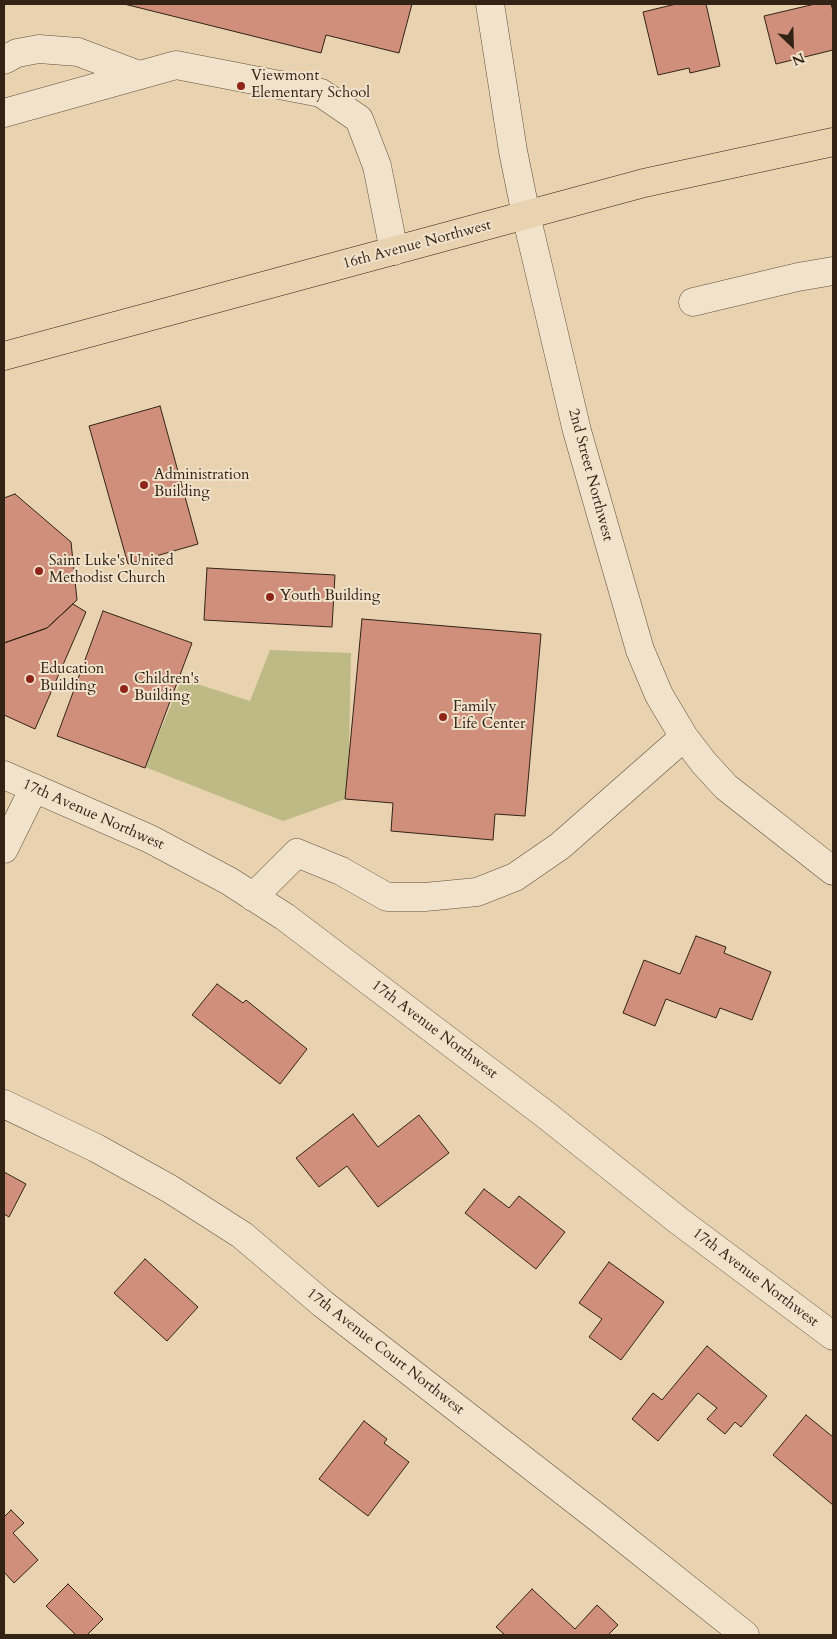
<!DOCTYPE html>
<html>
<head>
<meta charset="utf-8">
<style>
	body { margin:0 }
	#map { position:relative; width:837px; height:1639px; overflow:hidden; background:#e8d2af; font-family:Cardo,serif }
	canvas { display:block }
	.frame { position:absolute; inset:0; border:5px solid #322315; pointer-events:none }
	.north { position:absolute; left:767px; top:20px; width:50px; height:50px; -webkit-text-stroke:4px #f0e2cb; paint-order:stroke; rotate:156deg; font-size:14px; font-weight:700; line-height:20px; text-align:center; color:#322315 }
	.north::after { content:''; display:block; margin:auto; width:18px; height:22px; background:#322315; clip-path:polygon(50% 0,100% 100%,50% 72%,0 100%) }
</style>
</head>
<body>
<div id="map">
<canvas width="837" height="1639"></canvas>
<div class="frame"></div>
<div class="north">N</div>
</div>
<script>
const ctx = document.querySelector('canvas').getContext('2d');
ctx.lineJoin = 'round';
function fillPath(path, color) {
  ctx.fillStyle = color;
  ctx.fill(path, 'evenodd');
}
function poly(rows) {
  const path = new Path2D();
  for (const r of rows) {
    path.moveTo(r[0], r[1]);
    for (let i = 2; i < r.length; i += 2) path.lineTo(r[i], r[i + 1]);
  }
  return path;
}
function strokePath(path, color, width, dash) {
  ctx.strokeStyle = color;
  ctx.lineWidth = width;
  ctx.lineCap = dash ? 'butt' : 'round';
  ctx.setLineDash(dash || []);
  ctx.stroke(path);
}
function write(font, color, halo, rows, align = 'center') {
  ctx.font = font + ' Cardo,serif';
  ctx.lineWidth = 4;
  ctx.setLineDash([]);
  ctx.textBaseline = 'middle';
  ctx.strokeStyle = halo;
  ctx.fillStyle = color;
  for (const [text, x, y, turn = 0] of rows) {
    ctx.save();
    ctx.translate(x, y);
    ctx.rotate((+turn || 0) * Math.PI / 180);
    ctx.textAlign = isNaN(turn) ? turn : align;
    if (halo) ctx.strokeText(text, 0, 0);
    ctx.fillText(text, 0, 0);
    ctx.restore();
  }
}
const green = poly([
	[270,650,351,653,348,798,283,821,145,767,182,679,250,701]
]);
const building = poly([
	[124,4,412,4,399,53,326,35,321,53,124,4],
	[676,4,706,4,720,66,690,73,689,68,658,75,643,12,676,4],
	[815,4,831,4,833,11,833,50,776,64,764,16,815,4],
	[160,406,198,544,128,564,89,426,160,406],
	[15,494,71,542,77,600,47,628,4,643,4,498,15,494],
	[207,568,335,575,332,627,204,620,207,568],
	[73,604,86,612,35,729,4,715,4,643,47,628,73,604],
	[103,611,192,643,145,768,57,736,103,611],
	[362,619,541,634,525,816,495,814,493,840,391,831,393,803,345,799,362,619],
	[696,936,726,947,724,953,771,972,752,1020,720,1008,716,1018,666,999,655,1026,623,1013,644,960,680,974,696,936],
	[217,984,243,1003,246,1000,307,1049,280,1084,192,1015,217,984],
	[353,1114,378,1147,419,1115,449,1153,378,1207,347,1166,319,1187,296,1158,353,1114],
	[4,1172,26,1184,9,1217,4,1214,4,1172],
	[484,1189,509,1208,519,1196,565,1232,536,1269,465,1213,484,1189],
	[145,1259,198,1307,167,1341,114,1293,145,1259],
	[609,1262,664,1302,621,1360,589,1337,602,1319,579,1303,609,1262],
	[707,1346,767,1396,741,1427,735,1422,725,1434,707,1419,717,1408,698,1393,658,1441,632,1419,653,1393,662,1400,707,1346],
	[806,1415,833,1437,833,1505,773,1455,806,1415],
	[364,1421,387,1439,384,1443,409,1462,368,1516,319,1479,364,1421],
	[11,1510,24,1523,13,1533,38,1560,14,1583,4,1572,4,1517,11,1510],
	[68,1584,103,1619,87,1635,76,1635,46,1606,68,1584],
	[532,1589,575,1629,597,1605,618,1625,608,1635,505,1635,496,1627,532,1589]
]);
const minor = poly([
	[490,4,513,151,526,215,577,431,640,650,659,695,684,737,704,763,726,787,833,871],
	[4,60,17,53,39,49,78,52,139,75],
	[4,113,176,65,321,93,359,119,377,166,394,251],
	[693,302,798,277,833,271],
	[4,775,150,839,229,881,285,917,546,1115,679,1221,833,1336],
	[4,849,34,788],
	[253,897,297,853,341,871,387,897,425,897,477,892,515,877,560,846,684,737],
	[4,1104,96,1148,170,1189,242,1235,323,1304,602,1521,745,1635]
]);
const major = poly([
	[4,356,644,183,833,142]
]);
const markers = [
	[241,86,5,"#8f2418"],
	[144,485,5,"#8f2418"],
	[39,571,5,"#8f2418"],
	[270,597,5,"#8f2418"],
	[30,679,5,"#8f2418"],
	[124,689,5,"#8f2418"],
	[443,717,5,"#8f2418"]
];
const poiNames = [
	["Viewmont",251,77],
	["Elementary School",251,94],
	["Administration",154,476],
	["Building",154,493],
	["Saint Luke's United",49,562],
	["Methodist Church",49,579],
	["Youth Building",280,597],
	["Education",40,670],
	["Building",40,687],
	["Children's",134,680],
	["Building",134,697],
	["Family",453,708],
	["Life Center",453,725]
];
const streetNames = [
	["16th Avenue Northwest",417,245,-15],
	["2nd Street Northwest",590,475,75],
	["17th Avenue Northwest",93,815,24],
	["17th Avenue Northwest",434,1030,37],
	["17th Avenue Northwest",755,1278,37],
	["17th Avenue Court Northwest",385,1352,38]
];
fillPath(green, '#bdba86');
fillPath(building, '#d08f7b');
strokePath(building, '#322315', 1);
strokePath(minor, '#604f3c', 29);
strokePath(major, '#322315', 29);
strokePath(minor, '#f0e2cb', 28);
strokePath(major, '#e8d2af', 28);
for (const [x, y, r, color] of markers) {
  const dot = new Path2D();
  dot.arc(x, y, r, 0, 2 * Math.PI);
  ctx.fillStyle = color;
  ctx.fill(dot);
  strokePath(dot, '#f0e2cb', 2);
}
write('15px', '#322315', '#f0e2cb', poiNames, 'left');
write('15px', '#322315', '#f0e2cb', streetNames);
</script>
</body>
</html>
